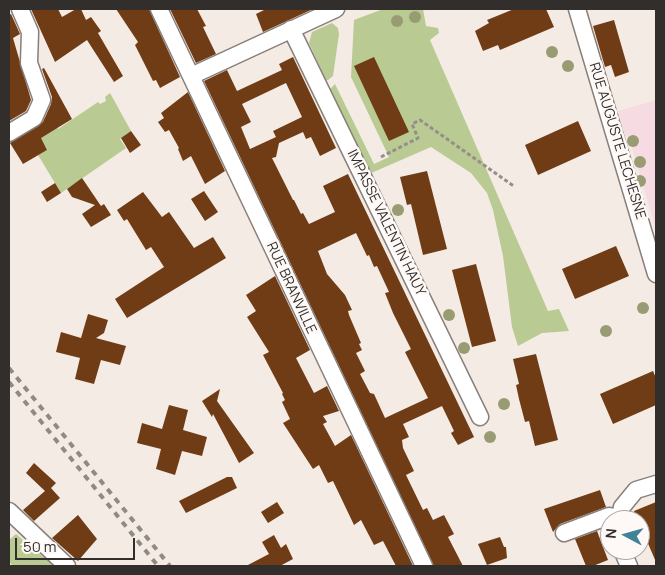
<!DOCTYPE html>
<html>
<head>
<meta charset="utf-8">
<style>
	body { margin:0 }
	#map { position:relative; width:665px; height:575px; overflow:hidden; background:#f5ebe5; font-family:Manrope,sans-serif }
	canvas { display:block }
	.frame { position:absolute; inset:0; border:10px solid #312e2b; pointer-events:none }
	.north { position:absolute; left:600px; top:510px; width:50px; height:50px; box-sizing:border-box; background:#fef9f7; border:1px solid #aca8a5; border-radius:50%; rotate:276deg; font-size:14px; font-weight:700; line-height:20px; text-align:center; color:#312e2b }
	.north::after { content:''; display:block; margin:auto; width:18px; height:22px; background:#428296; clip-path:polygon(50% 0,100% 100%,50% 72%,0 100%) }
	.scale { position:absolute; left:15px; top:538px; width:120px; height:22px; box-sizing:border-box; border:2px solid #312e2b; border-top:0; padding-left:6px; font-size:15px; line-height:18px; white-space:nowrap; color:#312e2b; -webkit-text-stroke:4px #fef9f7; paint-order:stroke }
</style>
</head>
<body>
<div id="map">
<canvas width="665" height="575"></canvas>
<div class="frame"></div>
<div class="north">N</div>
<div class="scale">50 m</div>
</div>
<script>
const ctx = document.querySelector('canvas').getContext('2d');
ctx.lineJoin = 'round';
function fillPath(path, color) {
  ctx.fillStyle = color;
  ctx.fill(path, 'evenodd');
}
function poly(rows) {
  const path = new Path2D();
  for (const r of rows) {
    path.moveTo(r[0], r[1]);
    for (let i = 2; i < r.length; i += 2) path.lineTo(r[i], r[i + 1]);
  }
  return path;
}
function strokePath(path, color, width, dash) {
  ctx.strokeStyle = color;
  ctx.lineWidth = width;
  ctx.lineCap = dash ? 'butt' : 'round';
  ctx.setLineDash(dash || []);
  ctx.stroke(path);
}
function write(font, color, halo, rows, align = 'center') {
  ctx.font = font + ' Manrope,sans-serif';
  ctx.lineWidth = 5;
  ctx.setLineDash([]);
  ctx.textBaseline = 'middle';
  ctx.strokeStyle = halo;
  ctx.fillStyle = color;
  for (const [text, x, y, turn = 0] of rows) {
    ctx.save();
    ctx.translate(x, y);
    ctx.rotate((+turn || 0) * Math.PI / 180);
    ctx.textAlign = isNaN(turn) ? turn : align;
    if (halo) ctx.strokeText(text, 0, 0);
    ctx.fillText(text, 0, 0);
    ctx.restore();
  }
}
const education = poly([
	[656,100,656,230,630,141,625,134,618,111]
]);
const green = poly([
	[383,9,423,9,426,26,438,28,439,33,430,40,548,311,559,309,569,331,542,333,518,346,512,327,503,256,493,210,487,193,471,173,431,147,369,174,330,89,335,84,374,164,389,157,351,77,354,20],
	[332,23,338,28,339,34,333,76,328,80,326,80,309,43,312,32],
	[110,93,131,131,120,139,126,148,61,193,38,155,47,150,34,127,44,122,41,119,43,116,48,121,52,119,58,129,98,102,100,104,106,101,105,97],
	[16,534,54,566,13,566,9,562,9,540]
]);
const building = poly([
	[31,9,58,9,62,17,76,9,81,9,86,20,91,17,101,31,98,33,123,76,114,82,87,40,55,62],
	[116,9,149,9,180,77,160,88,156,80,153,81,135,45,138,42],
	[170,9,197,9,206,26,203,27,216,54,196,63],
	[266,9,313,9,263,32,256,14],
	[514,9,546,9,554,27,500,50,498,45,483,51,475,31,489,23,487,20],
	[11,14,20,34,13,38,31,100,26,111,9,121,9,15],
	[614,20,629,72,615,77,611,65,605,67,593,26],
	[293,57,336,148,320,156,311,137,306,139,303,132,279,143,276,157,272,158,293,200,294,200,301,214,303,213,309,224,335,212,323,186,348,174,474,437,458,445,451,433,454,431,442,406,403,424,409,437,402,440,403,448,414,471,406,475,423,510,427,508,433,520,444,515,454,534,448,537,463,566,434,566,204,81,227,70,237,91,282,70,279,64],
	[286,83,302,117,273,131,276,137,250,149,241,127,251,122,242,104],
	[356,233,367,256,369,255,374,267,377,266,389,292,385,293,393,313,411,349,405,352,428,398,385,418,374,394,370,393,360,374,365,371,356,353,362,350,359,344,361,343,349,315,348,311,352,310,345,295,327,274,318,251],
	[374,57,409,132,389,141,354,66],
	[44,68,72,119,41,138,47,150,23,164,10,143,43,122,51,104,52,97,42,69],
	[188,92,225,171,205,184,191,156,183,161,178,149,179,148,169,130,165,132,158,122,164,118,161,113],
	[578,121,591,151,538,175,525,145],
	[131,131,141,145,130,153,121,138],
	[427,171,447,249,423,255,411,204,407,205,400,177],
	[82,178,101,206,104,204,111,215,91,227,82,214,95,205,72,197,67,189],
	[55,183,61,193,47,202,41,192],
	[204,191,218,212,205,221,191,199],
	[143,192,162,217,169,212,194,248,213,237,226,258,127,318,115,299,164,267,151,247,146,250,127,219,124,221,117,210],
	[616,246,629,276,575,299,562,269],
	[476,264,496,341,472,347,452,270],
	[275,276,310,350,296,358,314,393,327,386,339,411,323,416,327,422,323,424,335,446,351,435,413,566,396,566,383,541,374,545,361,520,354,525,333,481,328,483,319,465,313,469,283,423,290,419,282,402,285,400,282,394,283,393,263,355,269,352,247,317,256,311,246,295],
	[88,314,108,320,104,333,96,338,126,346,120,365,101,360,94,384,75,379,80,358,56,352,61,332,81,338],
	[536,354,558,440,535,446,529,421,525,422,519,399,516,385,519,384,513,359],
	[653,371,656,378,656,405,613,424,600,394],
	[220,389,217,401,254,453,239,463,213,414,212,417,202,401],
	[169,405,188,410,183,430,207,437,202,456,182,451,175,475,156,469,161,449,137,443,142,423,162,429],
	[34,463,56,483,51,488,60,498,34,521,23,510,45,491,26,473],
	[227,477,232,477,237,488,186,513,179,501],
	[600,490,606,507,560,524,553,532,544,509],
	[277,502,284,513,268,523,261,512],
	[656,502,656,562,640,525,640,520,638,520,634,511],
	[78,515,97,539,78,561,52,538],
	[597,531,608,560,593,566,586,566,575,539],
	[274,535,281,548,286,544,293,559,280,566,246,566,269,554,262,542],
	[500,537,504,547,506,547,507,558,487,565,478,544]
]);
const path = poly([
	[381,157,418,138,412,124,420,120,515,187]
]);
const minor = poly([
	[159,9,424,566],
	[577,9,656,274],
	[291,29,480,417],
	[191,76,336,9],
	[9,133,34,118,42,100,29,63,30,32,20,9],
	[9,511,67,566],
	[619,520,622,507,636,490,656,484],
	[564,533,609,516,620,519],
	[622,550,629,566]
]);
const rail = poly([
	[9,368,170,566],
	[9,382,158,566]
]);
const trees = [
	[415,17],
	[397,21],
	[552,52],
	[568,66],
	[633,141],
	[640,162],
	[640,181],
	[398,210],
	[643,308],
	[449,315],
	[606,331],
	[464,348],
	[504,404],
	[490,437]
];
const streetNames = [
	["RUE AUGUSTE LECHESNE",617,141,73],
	["IMPASSE VALENTIN HAUY",386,223,64],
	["RUE BRANVILLE",291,288,65]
];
fillPath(education, '#f6dbe2');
fillPath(green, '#b9ca92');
fillPath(building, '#703c15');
strokePath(minor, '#887f7a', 19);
strokePath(path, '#958e8a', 3, [4, 2.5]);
strokePath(minor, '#fff', 16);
strokePath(rail, '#908a85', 4, [6, 6]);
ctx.fillStyle = '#999c73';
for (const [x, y] of trees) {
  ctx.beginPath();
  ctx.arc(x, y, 6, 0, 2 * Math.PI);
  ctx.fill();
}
write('14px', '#312e2b', '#fef9f7', streetNames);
</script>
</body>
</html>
